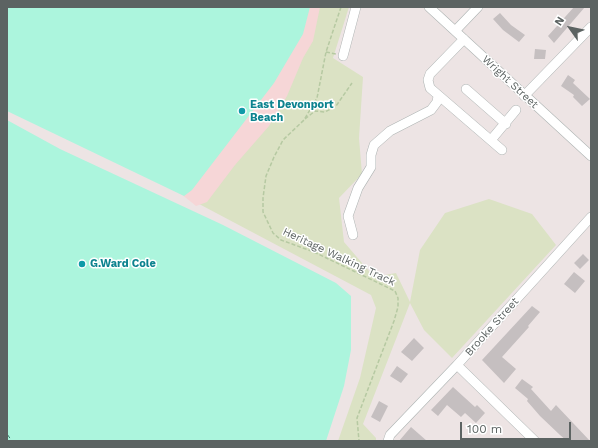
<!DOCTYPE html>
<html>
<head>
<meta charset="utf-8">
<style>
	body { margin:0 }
	#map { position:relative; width:598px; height:448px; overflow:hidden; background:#ede4e4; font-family:"Work Sans",sans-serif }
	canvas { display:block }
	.frame { position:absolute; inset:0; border:8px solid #5c6362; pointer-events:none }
	.north { position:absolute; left:550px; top:8px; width:40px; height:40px; -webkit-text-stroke:3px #fff; paint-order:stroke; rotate:303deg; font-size:11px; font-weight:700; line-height:16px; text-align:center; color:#5c6362 }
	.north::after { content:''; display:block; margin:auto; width:14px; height:18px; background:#5c6362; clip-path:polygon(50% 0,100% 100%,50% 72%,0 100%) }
	.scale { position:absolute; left:460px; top:422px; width:111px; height:18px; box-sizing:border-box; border:2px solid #5c6362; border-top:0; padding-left:5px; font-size:12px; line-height:14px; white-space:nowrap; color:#5c6362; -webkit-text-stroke:3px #fff; paint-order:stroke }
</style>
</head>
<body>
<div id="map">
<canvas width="598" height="448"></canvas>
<div class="frame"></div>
<div class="north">N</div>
<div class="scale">100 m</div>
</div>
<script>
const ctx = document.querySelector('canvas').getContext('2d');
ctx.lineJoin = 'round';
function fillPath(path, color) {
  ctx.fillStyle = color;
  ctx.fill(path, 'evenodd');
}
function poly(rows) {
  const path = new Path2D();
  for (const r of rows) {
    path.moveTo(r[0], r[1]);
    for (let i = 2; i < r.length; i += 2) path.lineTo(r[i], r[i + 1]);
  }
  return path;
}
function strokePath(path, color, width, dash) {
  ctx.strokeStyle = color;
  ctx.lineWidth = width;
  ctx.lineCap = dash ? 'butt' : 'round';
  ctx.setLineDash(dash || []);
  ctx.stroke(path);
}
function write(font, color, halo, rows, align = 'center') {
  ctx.font = font + ' "Work Sans",sans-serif';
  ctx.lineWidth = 3;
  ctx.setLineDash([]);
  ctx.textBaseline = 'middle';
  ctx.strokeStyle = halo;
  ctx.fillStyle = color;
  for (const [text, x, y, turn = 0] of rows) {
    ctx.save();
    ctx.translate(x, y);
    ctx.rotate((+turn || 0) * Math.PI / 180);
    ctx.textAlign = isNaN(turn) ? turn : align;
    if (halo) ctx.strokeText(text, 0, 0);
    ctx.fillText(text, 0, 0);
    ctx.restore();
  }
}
const green = poly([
	[310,7,349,7,333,58,363,77,359,138,362,174,339,198,344,242,374,277,396,273,410,302,420,250,445,213,489,199,532,214,556,245,452,358,424,330,410,303,363,424,376,438,376,441,338,441,360,378,376,308,371,295,184,196,192,190]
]);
const sand = poly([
	[259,7,320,7,313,41,303,58,287,96,269,126,235,165,207,202,196,206,170,185]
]);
const water = poly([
	[7,7,310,7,303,34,274,83,192,190,184,196,7,111],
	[7,120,60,149,223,225,336,283,351,296,351,350,344,386,326,441,7,441]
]);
const ferry = poly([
	[7,434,12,441]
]);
const building = poly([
	[574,7,585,7,554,43,548,36],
	[500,13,511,25,525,35,519,42,503,30,493,19],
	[535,49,546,50,545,59,534,59],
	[568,75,575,80,573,83,590,99,582,106,573,97,574,95,561,86],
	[583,254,589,260,580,269,574,263],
	[574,272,585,281,575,293,564,284],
	[532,306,540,312,528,326,529,327,502,357,516,369,504,383,482,360],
	[414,338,424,348,412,361,401,352],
	[397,366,408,374,401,383,390,376],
	[522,379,533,387,531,389,551,411,556,405,590,441,567,441,560,435,540,416,527,401,528,399,515,388],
	[453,387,475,407,477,405,485,413,476,423,465,413,461,417,447,405,438,416,431,410],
	[379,401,388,406,380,422,371,417],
	[411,427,427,441,399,441]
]);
const path = poly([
	[341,7,326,52,317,98,304,120,283,140,274,157,266,176,263,198,263,212,273,233,281,240,314,252,395,291,398,298,398,307,394,321,357,418,359,441],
	[326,52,336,54],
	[305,119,315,111,325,112,336,106,352,83]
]);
const minor = poly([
	[429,7,591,156],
	[455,31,478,7],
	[464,39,430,74,428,80,430,88,502,150],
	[343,56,356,7],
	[466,89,506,124],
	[524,96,591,27],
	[491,140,516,110],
	[353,235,348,216,358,188,371,167,371,155,374,145,390,131,431,110,437,102,438,96],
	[457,365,535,441],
	[388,441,390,435,457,365,591,217]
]);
const markers = [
	[242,111,4,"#0f9aa8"],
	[82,264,4,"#0f9aa8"]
];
const streetNames = [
	["Wright Street",510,82,43],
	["Heritage Walking Track",339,257,25],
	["Brooke Street",492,327,-48]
];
const cultureNames = [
	["East Devonport",250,105],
	["Beach",250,118],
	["G.Ward Cole",90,264]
];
fillPath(green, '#dbe2c4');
fillPath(sand, '#f6d6d7');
fillPath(water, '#acf5dd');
strokePath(ferry, '#3b7c6b', 1, [5, 4]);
fillPath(building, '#c5bfc0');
strokePath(minor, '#adb3b2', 10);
strokePath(path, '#b6c9a2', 1.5, [4, 2]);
strokePath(minor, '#fff', 9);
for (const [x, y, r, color] of markers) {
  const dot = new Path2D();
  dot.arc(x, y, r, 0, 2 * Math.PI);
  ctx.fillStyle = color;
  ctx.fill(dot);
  strokePath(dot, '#fff', 1.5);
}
write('11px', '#5c6362', '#fff', streetNames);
write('bold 11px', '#0d838f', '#fff', cultureNames, 'left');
</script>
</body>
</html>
